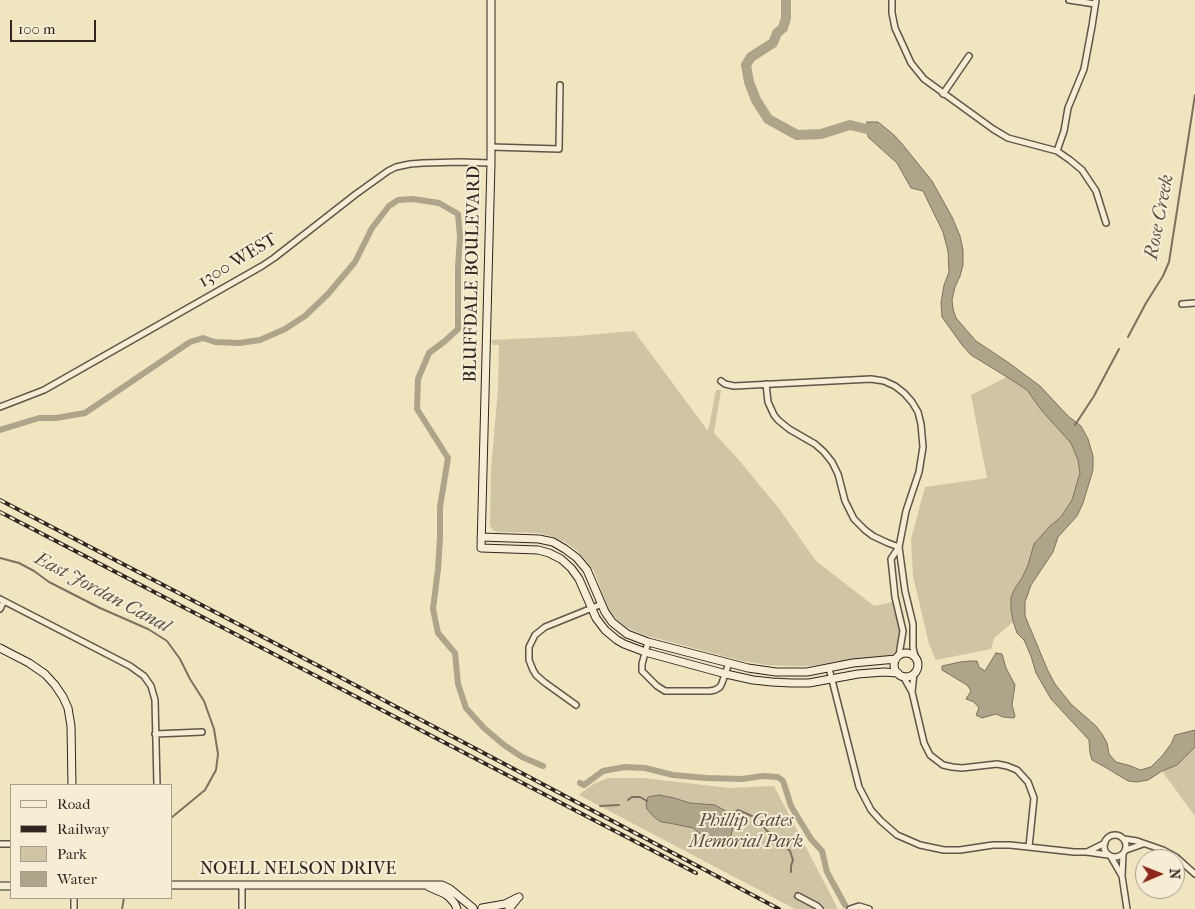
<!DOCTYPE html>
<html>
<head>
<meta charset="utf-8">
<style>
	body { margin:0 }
	#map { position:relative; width:1195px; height:909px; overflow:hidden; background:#efe5bf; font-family:"IM FELL French Canon",serif }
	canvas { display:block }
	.legend { position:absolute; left:10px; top:784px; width:162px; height:115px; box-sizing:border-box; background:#f5eed5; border:1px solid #a79e8d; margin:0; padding:6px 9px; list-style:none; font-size:15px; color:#312520 }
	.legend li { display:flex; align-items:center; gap:10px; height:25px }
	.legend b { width:25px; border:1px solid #a79e8d }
	.north { position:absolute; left:1135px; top:849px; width:50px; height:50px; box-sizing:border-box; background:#f5eed5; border:1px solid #a79e8d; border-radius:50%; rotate:89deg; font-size:14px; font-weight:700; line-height:20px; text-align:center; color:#312520 }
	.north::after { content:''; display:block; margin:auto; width:18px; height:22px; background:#8f2418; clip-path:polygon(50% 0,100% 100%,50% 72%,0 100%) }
	.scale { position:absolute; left:10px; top:20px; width:86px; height:22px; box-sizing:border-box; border:2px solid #312520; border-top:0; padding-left:6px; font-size:15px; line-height:18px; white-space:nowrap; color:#312520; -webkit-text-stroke:4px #f5eed5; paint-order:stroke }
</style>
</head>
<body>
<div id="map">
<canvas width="1195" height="909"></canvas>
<ul class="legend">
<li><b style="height:6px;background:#f5eed5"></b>Road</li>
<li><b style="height:6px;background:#312520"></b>Railway</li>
<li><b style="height:14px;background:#cfc4a4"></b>Park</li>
<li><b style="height:14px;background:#aea489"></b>Water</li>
</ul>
<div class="north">N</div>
<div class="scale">100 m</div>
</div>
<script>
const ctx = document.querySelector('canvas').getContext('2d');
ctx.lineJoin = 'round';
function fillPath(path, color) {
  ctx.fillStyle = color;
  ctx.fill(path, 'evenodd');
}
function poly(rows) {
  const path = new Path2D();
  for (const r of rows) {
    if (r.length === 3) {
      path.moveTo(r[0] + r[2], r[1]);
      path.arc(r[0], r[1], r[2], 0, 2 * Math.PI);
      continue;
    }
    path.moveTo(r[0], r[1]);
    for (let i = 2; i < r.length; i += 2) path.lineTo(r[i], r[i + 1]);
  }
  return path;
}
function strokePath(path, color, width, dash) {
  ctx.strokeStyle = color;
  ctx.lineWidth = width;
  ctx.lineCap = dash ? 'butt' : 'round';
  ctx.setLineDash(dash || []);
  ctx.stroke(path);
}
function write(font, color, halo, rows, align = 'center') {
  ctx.font = font + ' "IM FELL French Canon",serif';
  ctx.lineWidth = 4;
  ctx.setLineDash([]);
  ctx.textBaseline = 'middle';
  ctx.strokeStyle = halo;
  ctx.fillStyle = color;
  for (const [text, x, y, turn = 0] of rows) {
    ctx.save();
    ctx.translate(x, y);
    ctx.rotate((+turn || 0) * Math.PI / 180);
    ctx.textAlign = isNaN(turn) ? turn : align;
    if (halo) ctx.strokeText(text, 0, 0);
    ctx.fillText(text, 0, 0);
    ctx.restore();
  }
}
const green = poly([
	[634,331,708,431,716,390,721,390,714,433,738,459,780,510,816,561,874,606,893,602,899,624,900,634,896,649,893,654,886,657,854,659,809,666,788,666,767,665,742,661,644,635,625,627,610,613,594,571,583,557,575,549,565,542,553,537,540,533,498,532,494,531,491,528,490,523,491,470,498,389,499,345,493,345,491,340,577,336],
	[1007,377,1027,390,1042,411,1071,443,1078,460,1080,473,1077,486,1072,500,1061,517,1050,526,1034,544,1028,565,1022,578,1015,588,1011,597,1011,609,1013,622,994,638,991,649,936,660,929,644,913,576,911,539,925,487,987,478,971,395],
	[1195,747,1195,816,1162,771,1176,765],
	[608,778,644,778,729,788,774,786,838,909,795,909,579,795,593,784]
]);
const water = poly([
	[867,122,878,122,894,135,903,145,932,181,952,217,960,236,963,250,963,265,960,276,955,287,952,300,953,309,956,318,976,341,1009,363,1040,386,1068,416,1081,426,1088,439,1093,456,1093,470,1083,503,1077,516,1058,537,1053,552,1031,585,1025,602,1025,616,1048,671,1055,684,1071,704,1096,726,1102,734,1107,743,1109,754,1116,762,1131,766,1140,770,1151,767,1162,756,1171,744,1175,735,1195,730,1195,747,1177,765,1162,771,1148,780,1137,782,1128,781,1105,767,1092,760,1090,753,1089,740,1051,699,1036,673,1031,656,1024,640,1017,633,1013,621,1011,609,1011,597,1015,588,1022,578,1028,565,1034,544,1050,526,1061,517,1072,500,1080,473,1078,460,1071,443,1042,411,1027,390,1007,377,971,355,962,345,942,317,941,303,944,285,949,272,948,251,943,232,923,191,911,188,897,163,868,137,867,122],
	[996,653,1002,654,1006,668,1015,685,1012,705,1015,716,1014,718,1003,717,996,714,982,718,976,715,979,708,974,702,966,699,971,691,967,685,942,670,942,666,960,662,971,661,977,661,979,667,985,671,996,653],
	[659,795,674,798,690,803,715,805,731,814,733,827,730,839,718,844,711,843,693,828,669,823,661,822,654,817,647,809,646,804,648,797,659,795]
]);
const stream = poly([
	[1128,337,1146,303,1163,276,1169,262,1195,95],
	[1075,425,1094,396,1119,349],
	[0,558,19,563,34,571,49,582,100,608,148,629,167,641,180,659,190,679,204,701,214,729,218,754,216,770,205,790,171,818],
	[628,800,632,797,640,797,647,801],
	[600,806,619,805],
	[731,814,738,810,759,819,766,830,790,851,793,860,791,866,791,872],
	[122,909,124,898]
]);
const canal = poly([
	[0,430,39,418,56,418,85,413,190,342,203,338,215,342,239,343,260,340,285,329,305,316,328,294,355,262,372,228,389,206,398,200,413,199,439,203,458,214,460,237,458,267,458,329,445,341,429,353,418,379,417,409,448,458,440,507,440,538,438,569,433,609,438,633,455,653,458,684,466,708,484,728,504,745,522,757,543,766],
	[580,783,584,785,603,771,625,767,645,768,673,775,706,778,742,779,763,776,778,777,783,781,791,806,811,839,822,851,827,872,845,905]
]);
const river = poly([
	[786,0,786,18,783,28,777,33,773,43,751,57,746,65,749,82,756,100,768,119,797,135,821,134,850,125,879,132]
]);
const street = poly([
	[892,0,892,13,895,28,911,63,924,79,993,129,1008,138,1057,151,1070,160,1082,170,1096,191,1106,223],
	[1069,0,1095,4],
	[943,94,969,56],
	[491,147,559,149,560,85],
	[1057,151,1064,131,1068,108,1084,69,1092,26,1096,0],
	[1182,304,1195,303],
	[721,381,725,384,734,386,871,379,884,381,895,386,904,393,912,402,918,412,921,424,923,447,919,472,906,511,899,547,905,591,913,624,913,648,915,656],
	[766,384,768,402,774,415,778,420,789,429,815,444,824,452,832,462,838,474,845,501,854,519,865,530,873,536,888,543,899,547],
	[0,407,44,390,262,266,274,258,356,194,388,171,396,167,410,164,423,163,460,162,491,163],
	[0,599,130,666,144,676,151,686,155,700,157,785],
	[0,609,4,601],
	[648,642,642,664,642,671,657,686,665,691,710,691,715,690,720,687,722,683,729,663],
	[899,655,903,631,895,597,891,559,899,547],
	[829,668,859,787,871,810,881,821,897,835,920,845,944,850,960,850,993,845,1010,845,1074,852,1087,852,1108,855],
	[914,673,912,692,924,743,930,755,943,765,952,767,962,768,997,764,1007,766,1017,770,1028,782,1034,798,1029,847],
	[903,676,912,692],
	[576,705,544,682,536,675,533,670,529,660,529,647,535,635,545,627,602,604],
	[155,734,202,732],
	[1115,846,11],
	[1124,839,1137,841,1163,850,1176,857,1195,874],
	[0,844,11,844],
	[1126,850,1143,844],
	[1087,852,1105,843],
	[1123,854,1122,876,1127,909],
	[1111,857,1122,876],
	[242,885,242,909],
	[798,896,817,906,820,909],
	[74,898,74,909],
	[850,909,859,906,869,909]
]);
const secondary = poly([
	[491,0,491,163,481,548,538,550,549,553,561,559,571,568,579,579,596,618,605,630,617,640,624,644,645,652,726,674,753,680,772,682,791,683,809,683,858,674,884,672,898,673],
	[481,537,539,539,553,542,565,549,577,558,587,570,605,612,612,622,627,634,648,642,748,668,776,672,807,672,853,663,896,659],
	[0,648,29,663,45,674,55,685,63,697,68,708,71,726,72,785],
	[906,665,12],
	[171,885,442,885,450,889,473,908],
	[0,886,11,886],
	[429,887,445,894,450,898,455,904,457,909],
	[482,908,505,904,519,897],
	[509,909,517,899]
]);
const rail = poly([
	[0,500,336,675,779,909],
	[0,512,696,873]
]);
const streetNames = [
	["1300 WEST",238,261,-31],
	["BLUFFDALE BOULEVARD",473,274,-89],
	["NOELL NELSON DRIVE",298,870]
];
const parkNames = [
	["Phillip Gates",746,822],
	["Memorial Park",746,843]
];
const waterNames = [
	["Rose Creek",1160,217,-79],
	["East Jordan Canal",102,593,28]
];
fillPath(green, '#cfc4a4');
fillPath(water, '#aea489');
strokePath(water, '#7c715f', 1);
strokePath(stream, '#7c715f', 2);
strokePath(canal, '#aea489', 6);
strokePath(river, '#aea489', 10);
strokePath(street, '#605548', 8);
strokePath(secondary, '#312520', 9);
strokePath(street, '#f5eed5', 5);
strokePath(secondary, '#f5eed5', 7);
strokePath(rail, '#312520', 4);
strokePath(rail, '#f5eed5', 2, [5.5]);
write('18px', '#312520', '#f5eed5', streetNames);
write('italic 18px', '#584d41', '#f5eed5', parkNames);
write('italic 19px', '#5d5145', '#f5eed5', waterNames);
</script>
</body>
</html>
